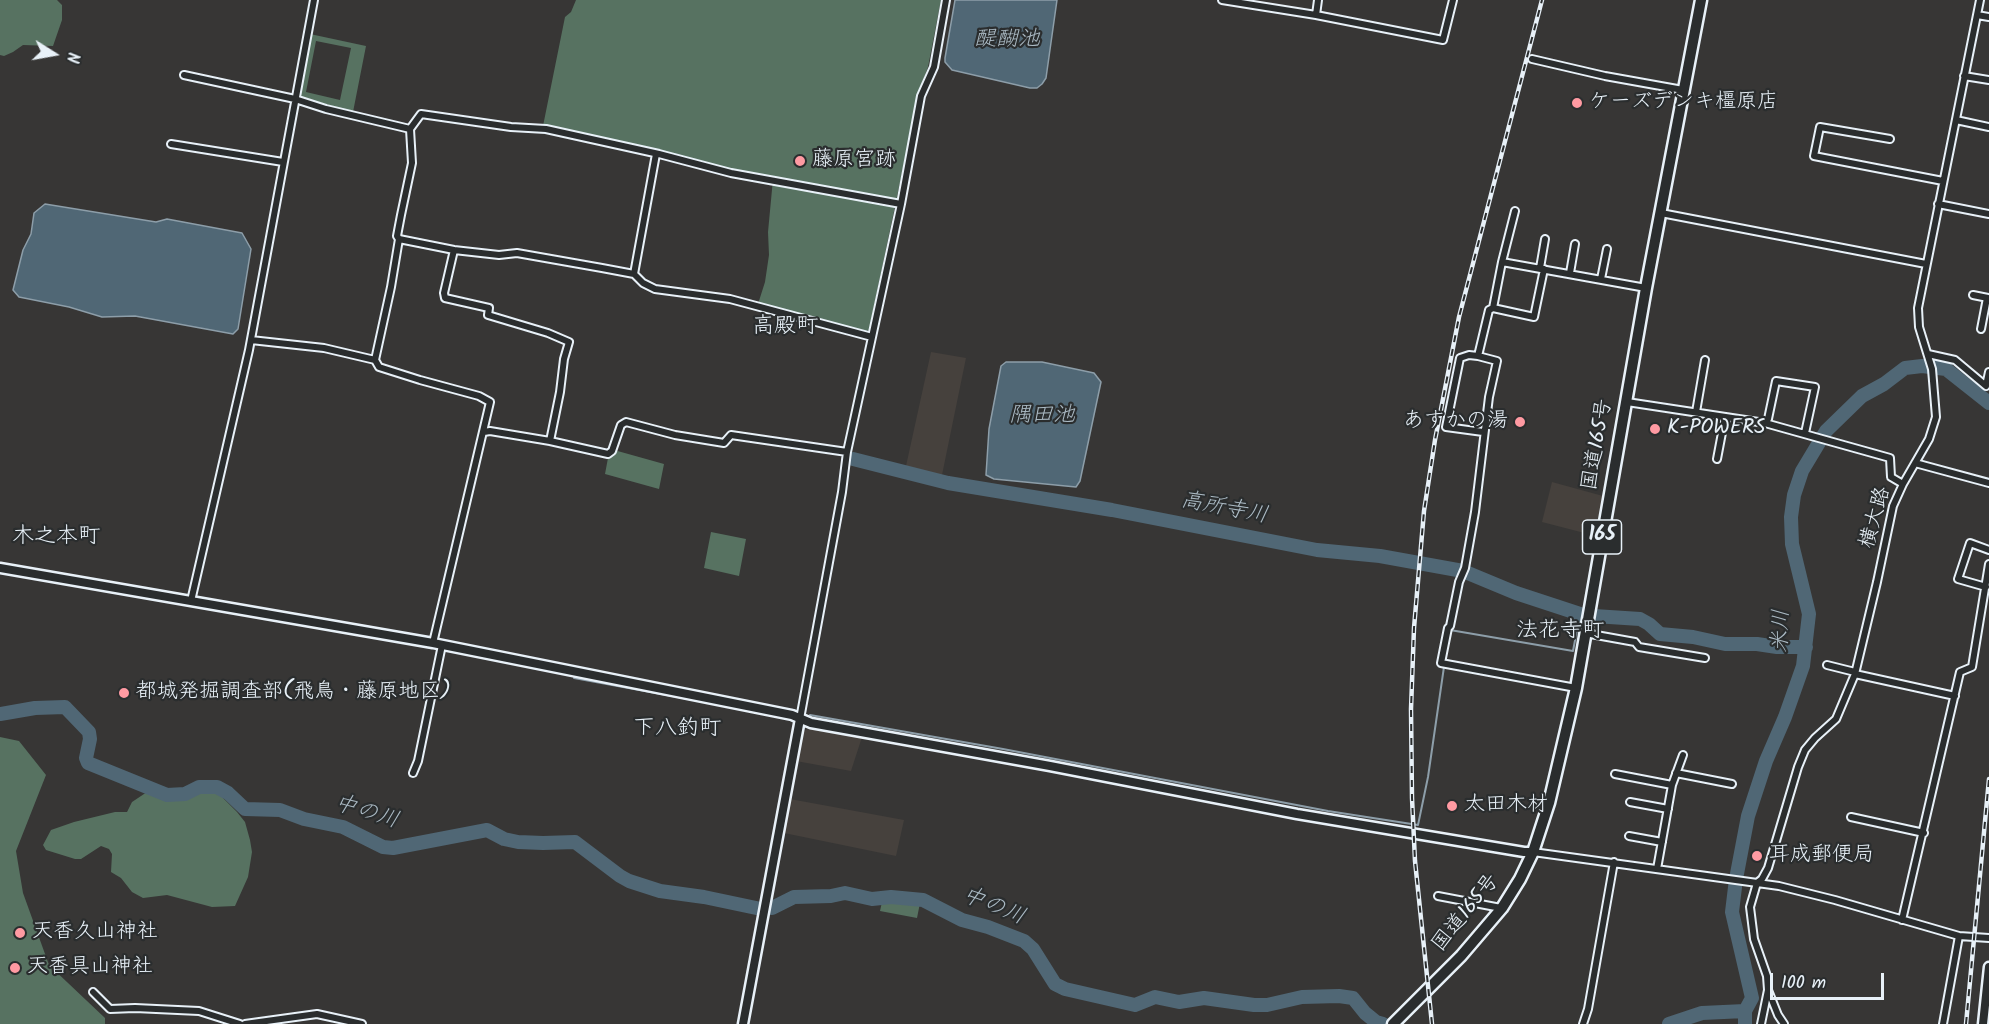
<!DOCTYPE html>
<html>
<head>
<meta charset="utf-8">
<style>
	body { margin:0 }
	#map { position:relative; width:1989px; height:1024px; overflow:hidden; background:#373635; font-family:Kalam,sans-serif }
	canvas { display:block }
	.north { position:absolute; left:24px; top:24px; width:60px; height:60px; -webkit-text-stroke:4px #2a2d2e; paint-order:stroke; rotate:101deg; font-size:16px; font-weight:700; line-height:24px; text-align:center; color:#e8f1f8 }
	.north::after { content:''; display:block; margin:auto; width:21px; height:27px; background:#e8f1f8; clip-path:polygon(50% 0,100% 100%,50% 72%,0 100%) }
	.scale { position:absolute; left:1770px; top:973px; width:114px; height:27px; box-sizing:border-box; border:3px solid #e8f1f8; border-top:0; padding-left:8px; font-size:18px; line-height:21px; white-space:nowrap; color:#e8f1f8; -webkit-text-stroke:4px #2a2d2e; paint-order:stroke }
</style>
</head>
<body>
<div id="map">
<canvas width="1989" height="1024"></canvas>
<div class="north">N</div>
<div class="scale">100 m</div>
</div>
<script>
const ctx = document.querySelector('canvas').getContext('2d');
ctx.lineJoin = 'round';
function fillPath(path, color) {
  ctx.fillStyle = color;
  ctx.fill(path, 'evenodd');
}
function poly(rows) {
  const path = new Path2D();
  for (const r of rows) {
    path.moveTo(r[0], r[1]);
    for (let i = 2; i < r.length; i += 2) path.lineTo(r[i], r[i + 1]);
  }
  return path;
}
function strokePath(path, color, width, dash) {
  ctx.strokeStyle = color;
  ctx.lineWidth = width;
  ctx.lineCap = dash ? 'butt' : 'round';
  ctx.setLineDash(dash || []);
  ctx.stroke(path);
}
function write(font, color, halo, rows, align = 'center') {
  ctx.font = font + ' Kalam,"Klee One",sans-serif';
  ctx.lineWidth = 4.5;
  ctx.setLineDash([]);
  ctx.textBaseline = 'middle';
  ctx.strokeStyle = halo;
  ctx.fillStyle = color;
  for (const [text, x, y, turn = 0] of rows) {
    ctx.save();
    ctx.translate(x, y);
    ctx.rotate((+turn || 0) * Math.PI / 180);
    ctx.textAlign = isNaN(turn) ? turn : align;
    if (halo) ctx.strokeText(text, 0, 0);
    ctx.fillText(text, 0, 0);
    ctx.restore();
  }
}
const built = poly([
	[931,352,966,358,942,475,906,466],
	[1552,482,1603,496,1596,536,1542,522],
	[810,728,862,737,851,771,796,761,802,732],
	[790,799,904,820,896,856,784,833]
]);
const green = poly([
	[0,0,57,0,62,5,62,20,53,46,23,45,13,52,4,56,0,55],
	[576,0,941,0,928,67,919,92,869,330,865,332,758,304,765,282,769,255,768,232,773,179,543,126,565,17,571,12],
	[310,34,366,46,353,112,298,96],
	[316,41,351,48,340,100,306,92],
	[614,450,664,464,659,489,605,474,608,458],
	[711,532,746,539,739,576,704,568],
	[0,737,19,741,46,775,16,851,23,893,49,965,105,1018,105,1024,0,1024],
	[205,788,221,796,237,812,245,822,250,840,252,852,248,877,235,906,212,907,167,895,143,898,132,892,121,878,111,872,112,854,109,849,101,846,81,859,75,859,46,850,43,845,51,830,74,822,115,812,127,812,132,802,147,792,159,793,167,798,187,797],
	[891,900,920,903,917,918,880,911,882,902]
]);
const water = poly([
	[955,0,1057,0,1046,78,1042,84,1037,88,1030,88,952,70,945,62,945,58,955,0],
	[45,204,156,222,167,219,242,233,251,249,238,329,233,334,135,316,102,317,69,307,19,297,13,290,23,250,31,234,34,213,45,204],
	[1006,362,1042,362,1094,373,1101,382,1080,481,1076,487,994,479,986,475,989,429,1001,366,1006,362]
]);
const stream = poly([
	[1450,630,1573,651,1580,614],
	[574,678,721,705],
	[810,715,1003,749,1328,811,1418,825,1428,777,1446,653]
]);
const river = poly([
	[853,459,948,483,1112,510,1317,550,1380,556,1463,571,1516,593,1583,615],
	[1594,616,1640,619,1649,624,1660,634,1693,637,1725,644,1757,644,1777,647,1806,647],
	[0,714,35,708,65,707,89,732,90,739,86,758,88,763,167,795,185,794,199,787,217,787,228,793,245,809,280,810,304,819,343,827,383,847,393,848,487,830,504,839,518,842,543,843,575,842,620,876,629,881,660,891,704,897,761,909],
	[772,908,794,897,831,896,845,893,872,899,891,897,923,900,962,920,988,927,1024,941,1033,949,1055,984,1065,989,1135,1005,1155,997,1179,1002,1204,998,1254,1005,1267,1005,1302,997,1339,996,1353,998,1365,1013,1376,1022,1383,1024],
	[1669,1024,1702,1013,1745,1011],
	[1745,1024,1745,1011,1752,998,1732,912,1736,879,1748,816,1766,761,1785,717,1803,666,1809,614,1792,544,1791,517,1794,495,1802,471,1826,431,1862,396,1884,384,1905,368,1922,366,1946,369,1989,403]
]);
const street = poly([
	[1222,0,1316,15,1443,40,1453,0],
	[1316,15,1318,0],
	[1977,15,1989,17],
	[1532,59,1605,76,1683,90],
	[184,75,295,99,326,109,410,129],
	[1964,76,1989,80],
	[1956,120,1989,127],
	[1890,139,1820,127,1814,156,1943,181],
	[171,144,283,162],
	[1938,204,1989,214],
	[1515,211,1502,262,1493,308,1489,310,1478,356,1497,361,1489,397,1475,512,1465,568,1459,582,1450,626,1448,628,1441,663,1576,688],
	[1661,213,1926,264],
	[399,239,454,250,499,255,517,253,602,268,634,274,643,283,655,289,730,299,872,337],
	[454,250,444,293,445,298,489,308,488,315,548,333,569,342,564,359,560,392,550,441],
	[1502,262,1646,288],
	[1540,268,1545,239],
	[1570,273,1575,244],
	[634,274,656,154],
	[1601,279,1607,249],
	[1973,295,1988,298],
	[1493,308,1534,317,1544,269],
	[1981,329,1987,298],
	[251,340,324,348,375,360,379,367,420,380,479,396,490,402,433,643],
	[1928,354,1955,360,1986,386,1989,372],
	[1478,356,1469,355,1460,358,1446,427,1483,432],
	[375,360,391,287,399,239,397,236,401,215,412,163,410,129,421,114,511,127,546,129,659,154,731,173,901,204],
	[1627,402,1765,423,1890,458,1891,477,1903,484],
	[1696,412,1705,360],
	[1765,423,1768,419,1776,381,1815,387,1805,433],
	[484,432,490,431,550,441,608,454,612,451,621,425,626,422,675,435,724,443,731,435,847,452],
	[1717,459,1725,417],
	[1915,463,1989,483],
	[1986,587,1958,579,1970,543,1989,550],
	[191,601,249,350,314,0],
	[1585,633,1635,642,1639,647,1705,658],
	[1827,665,1855,672],
	[1855,674,1955,696],
	[800,719,842,492,847,452,901,204,921,96,934,67,946,0],
	[413,773,418,761,442,645],
	[1676,773,1732,784],
	[1615,774,1672,785],
	[1630,802,1668,809],
	[1851,817,1924,833],
	[1629,836,1662,842],
	[1533,852,1779,886,1835,900,1959,936,1989,938],
	[1657,869,1672,785,1683,755],
	[1438,896,1501,908],
	[1902,920,1960,672,1972,667,1989,564],
	[93,992,110,1009,135,1008,199,1011,240,1024],
	[245,1024,317,1014,362,1024],
	[1583,1024,1588,1009,1614,862],
	[1761,1024,1768,990],
	[1784,1024,1778,1015,1768,990,1767,976,1754,939,1750,907,1757,883,1762,879,1768,868,1798,767,1805,750,1815,738,1836,719,1855,674,1877,582,1893,506,1903,484,1929,439,1936,417,1932,369,1919,327,1918,308,1980,0],
	[1943,1024,1959,936]
]);
const secondary = poly([
	[0,568,433,643,792,715,811,723,1050,766,1297,814,1524,852,1533,852],
	[743,1024,800,719],
	[1983,1024,1989,967]
]);
const highway = poly([
	[1393,1024,1461,956,1502,908,1520,879,1533,852,1549,803,1576,688,1646,288,1701,0]
]);
const rail = poly([
	[1432,1024,1415,861,1412,798,1411,709,1414,628,1424,511,1435,440,1459,317,1542,0],
	[1966,1024,1989,779]
]);
const markers = [
	[1577,103,6,"#ff9aa2"],
	[800,161,6,"#ff9aa2"],
	[1520,422,6,"#ff9aa2"],
	[1655,429,6,"#ff9aa2"],
	[124,693,6,"#ff9aa2"],
	[1452,806,6,"#ff9aa2"],
	[1757,856,6,"#ff9aa2"],
	[20,933,6,"#ff9aa2"],
	[15,968,6,"#ff9aa2"]
];
const shields = [
	[1602,537,39]
];
const shieldNames = [
	["165",1602,537]
];
const poiNames = [
	["ケーズデンキ橿原店",1589,103],
	["藤原宮跡",812,161],
	["あすかの湯",1508,422,"right"],
	["K-POWERS",1667,429],
	["都城発掘調査部(飛鳥・藤原地区)",136,693],
	["太田木材",1464,806],
	["耳成郵便局",1769,856],
	["天香久山神社",32,933],
	["天香具山神社",27,968]
];
const streetNames = [
	["国道165号",1599,445,-80],
	["横大路",1877,518,-74],
	["国道165号",1467,914,-51]
];
const waterNames = [
	["醍醐池",1007,41],
	["隅田池",1042,417],
	["高所寺川",1224,510,11],
	["米川",1783,631,-88],
	["中の川",366,814,17],
	["中の川",993,908,22]
];
const neighbourhoodNames = [
	["高殿町",785,328],
	["木之本町",56,538],
	["法花寺町",1560,632],
	["下八釣町",677,730]
];
fillPath(built, '#46413d');
fillPath(green, '#577261');
fillPath(water, '#506775');
strokePath(water, '#8d9ea9', 1.5);
strokePath(stream, '#8d9ea9', 2);
strokePath(river, '#506775', 14);
strokePath(street, '#e8f1f8', 10);
strokePath(secondary, '#e8f1f8', 13);
strokePath(highway, '#e8f1f8', 15);
strokePath(street, '#2a2d2e', 6);
strokePath(secondary, '#2a2d2e', 8);
strokePath(highway, '#2a2d2e', 10);
strokePath(rail, '#e8f1f8', 4.5);
strokePath(rail, '#2a2d2e', 2, [7]);
for (const [x, y, r, color] of markers) {
  const dot = new Path2D();
  dot.arc(x, y, r, 0, 2 * Math.PI);
  ctx.fillStyle = color;
  ctx.fill(dot);
  strokePath(dot, '#2a2d2e', 2);
}
for (const [x, y, w] of shields) {
  const box = new Path2D();
  box.roundRect(x - w / 2, y - 17, w, 34, 4.5);
  ctx.fillStyle = '#2a2d2e';
  ctx.fill(box);
  strokePath(box, '#e8f1f8', 1.5);
}
write('bold 20px', '#e8f1f8', null, shieldNames);
write('21px', '#e8f1f8', '#2a2d2e', poiNames, 'left');
write('21px', '#e8f1f8', '#2a2d2e', streetNames);
write('italic 22px', '#abbac4', '#2a2d2e', waterNames);
write('22px', '#e8f1f8', '#2a2d2e', neighbourhoodNames);
</script>
</body>
</html>
